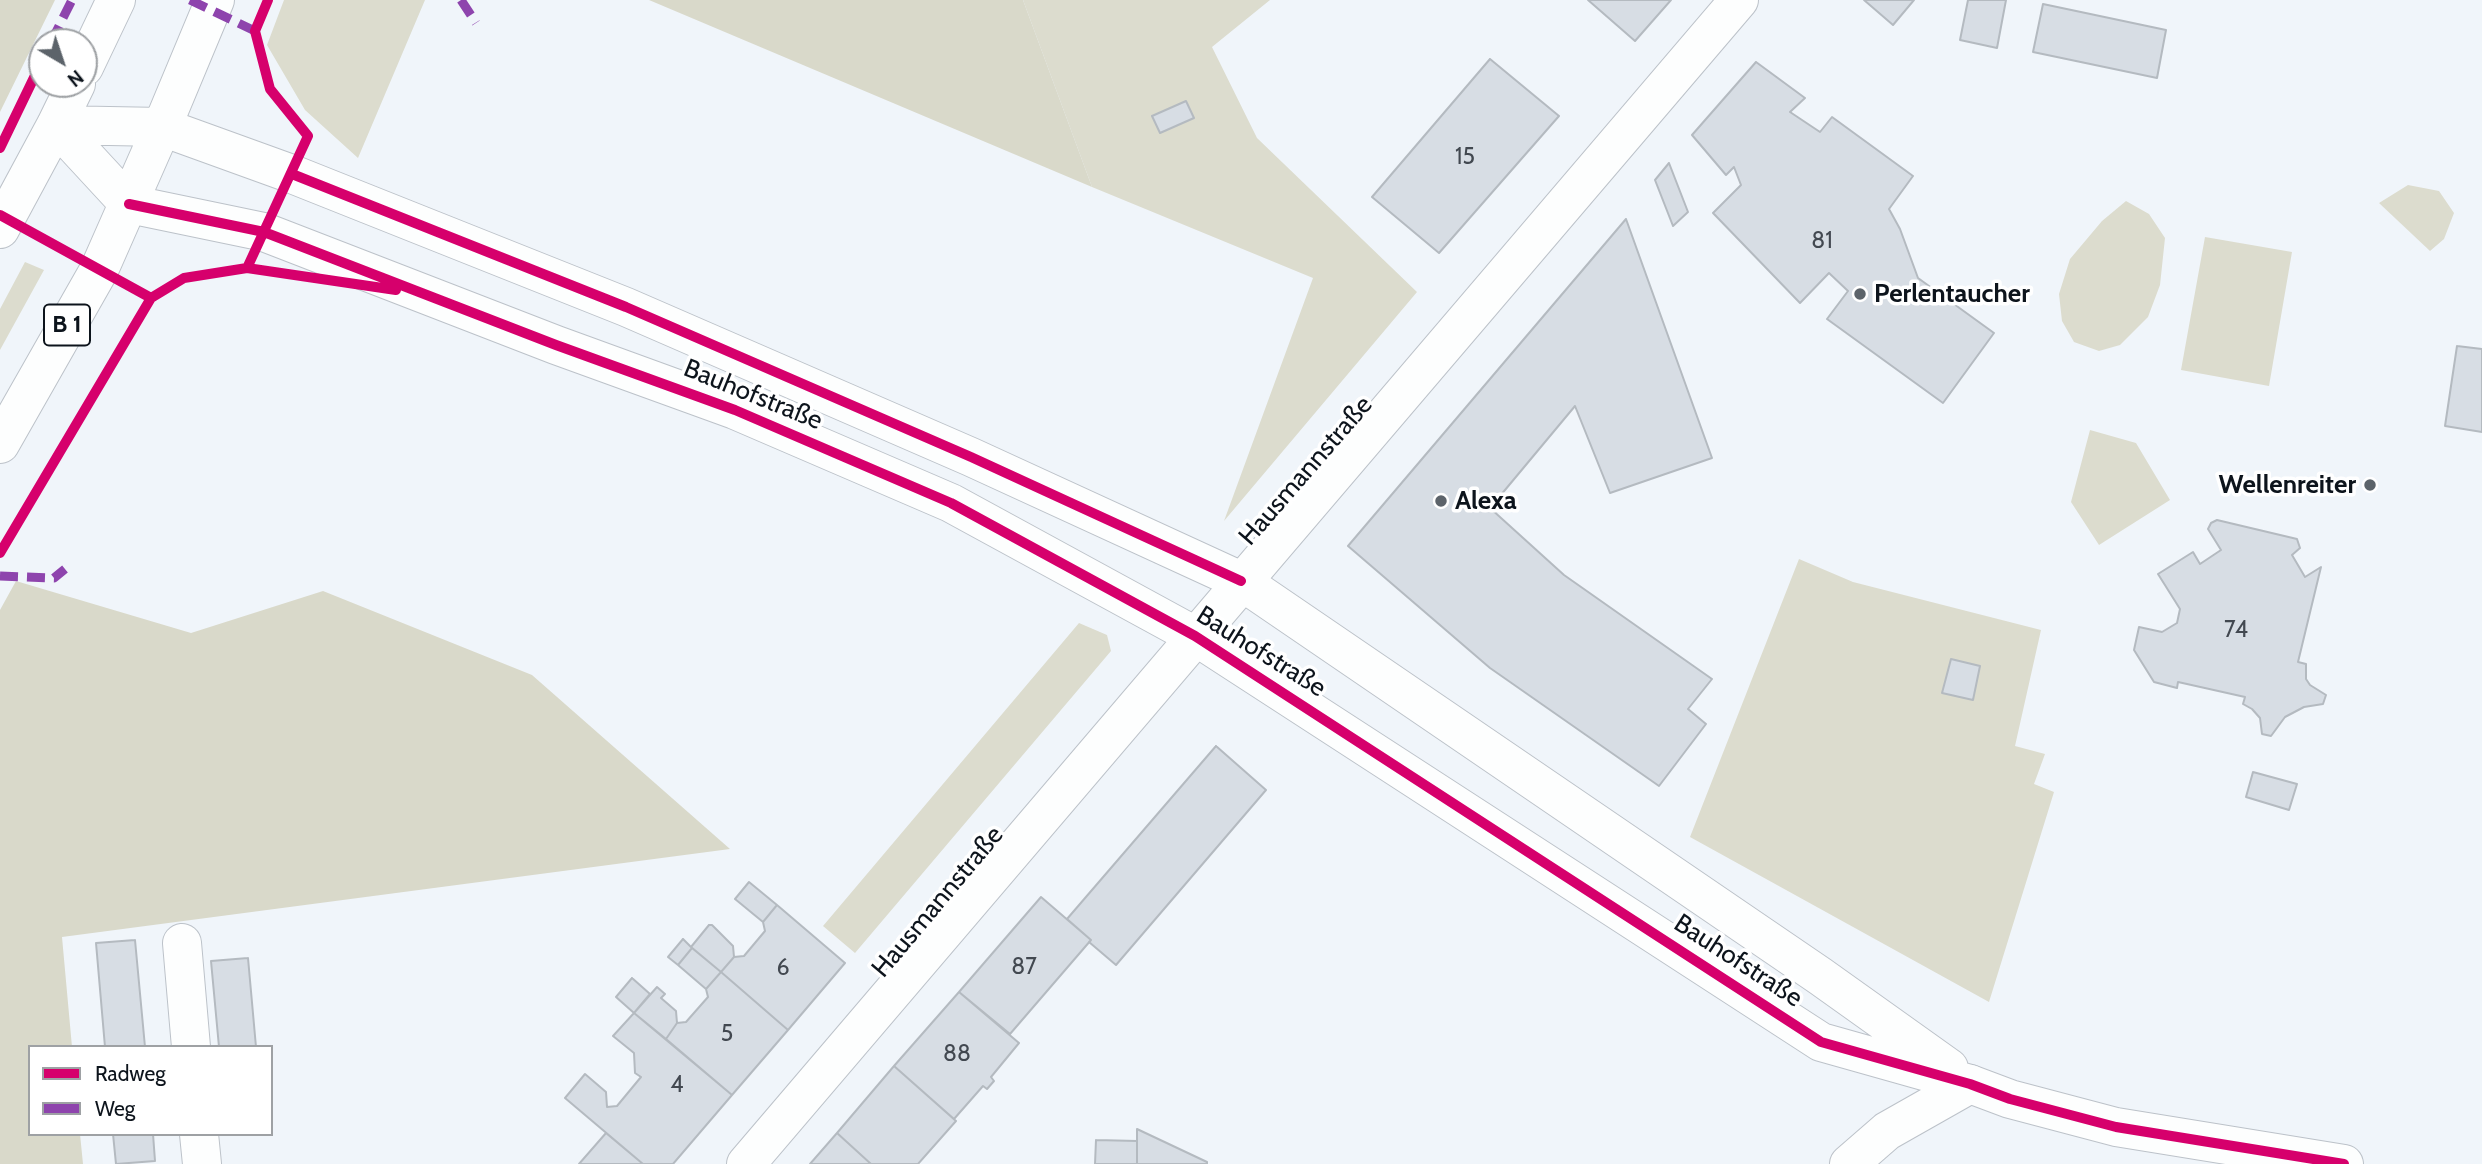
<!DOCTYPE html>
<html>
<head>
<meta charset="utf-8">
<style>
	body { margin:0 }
	#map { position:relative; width:2482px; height:1164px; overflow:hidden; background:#f0f5fa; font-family:Cabin,sans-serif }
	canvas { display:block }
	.legend { position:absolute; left:28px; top:1045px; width:245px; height:91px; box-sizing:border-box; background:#fff; border:2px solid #9ea1a4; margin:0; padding:9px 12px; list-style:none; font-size:21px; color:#0d141c }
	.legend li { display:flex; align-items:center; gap:14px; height:35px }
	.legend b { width:35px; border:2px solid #9ea1a4 }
	.north { position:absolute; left:28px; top:28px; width:70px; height:70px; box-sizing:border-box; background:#fff; border:2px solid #9ea1a4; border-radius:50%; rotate:141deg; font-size:19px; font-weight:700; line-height:28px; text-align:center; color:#0d141c }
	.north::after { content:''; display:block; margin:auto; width:24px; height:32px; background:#5c636a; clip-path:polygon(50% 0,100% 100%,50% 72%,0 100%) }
</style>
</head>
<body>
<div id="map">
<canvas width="2482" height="1164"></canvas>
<ul class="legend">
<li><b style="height:9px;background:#d6006c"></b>Radweg</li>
<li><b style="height:9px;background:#8e44ad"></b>Weg</li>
</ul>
<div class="north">N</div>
</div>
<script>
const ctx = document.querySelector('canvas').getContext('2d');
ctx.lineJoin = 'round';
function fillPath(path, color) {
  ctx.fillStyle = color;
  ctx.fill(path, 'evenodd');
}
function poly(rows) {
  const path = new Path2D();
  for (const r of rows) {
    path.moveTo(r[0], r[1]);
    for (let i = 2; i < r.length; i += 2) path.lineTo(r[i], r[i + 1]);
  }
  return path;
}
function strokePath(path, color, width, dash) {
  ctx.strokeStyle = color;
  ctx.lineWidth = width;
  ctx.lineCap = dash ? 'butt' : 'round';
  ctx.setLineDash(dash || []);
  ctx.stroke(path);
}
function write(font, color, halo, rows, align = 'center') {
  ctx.font = font + ' Cabin,sans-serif';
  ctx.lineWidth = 7;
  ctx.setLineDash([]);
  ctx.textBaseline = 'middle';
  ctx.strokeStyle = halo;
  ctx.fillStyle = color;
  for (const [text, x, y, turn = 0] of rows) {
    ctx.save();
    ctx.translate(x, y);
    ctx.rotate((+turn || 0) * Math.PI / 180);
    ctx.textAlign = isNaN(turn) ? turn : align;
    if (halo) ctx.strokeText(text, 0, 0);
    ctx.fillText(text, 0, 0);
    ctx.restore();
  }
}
const green = poly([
	[284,0,425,0,358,158,305,110,267,45],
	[1023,0,1270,0,1212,47,1257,138,1417,292,1224,521,1313,278,1092,187],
	[2408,185,2439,191,2454,213,2444,239,2430,251,2379,203],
	[2126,201,2149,214,2165,238,2160,285,2148,317,2120,345,2099,351,2074,342,2062,321,2059,294,2070,259,2102,221],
	[2205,237,2292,252,2269,386,2181,370],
	[25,262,44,270,0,350,0,309],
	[2090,430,2136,443,2170,500,2099,545,2071,502],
	[1799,559,1853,582,2041,630,2015,746,2045,754,2034,784,2054,792,1989,1002,1690,837],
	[1079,623,1107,635,1111,651,855,953,823,926]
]);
const forest = poly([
	[0,0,55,0,0,112],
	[649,0,1023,0,1092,187],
	[16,581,191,633,323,591,532,675,730,849,62,937,72,1047,30,1047,30,1134,80,1134,83,1164,0,1164,0,610]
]);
const building = poly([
	[1588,0,1671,0,1635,41,1588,0],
	[1864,0,1914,0,1893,25,1864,0],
	[1968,0,2006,0,1997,48,1960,40,1968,0],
	[2043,4,2166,30,2157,78,2033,52,2043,4],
	[1490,59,1559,116,1439,253,1372,197,1490,59],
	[1756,62,1805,98,1790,112,1820,132,1832,117,1913,176,1889,209,1900,229,1918,278,1994,333,1943,403,1827,319,1848,291,1829,273,1800,303,1713,213,1741,185,1734,167,1726,175,1692,135,1756,62],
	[1186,101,1194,118,1160,133,1152,116,1186,101],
	[1669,163,1688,212,1673,226,1655,180,1669,163],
	[1626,219,1712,458,1610,493,1575,406,1490,508,1564,575,1712,679,1688,709,1706,724,1659,786,1490,668,1348,546,1626,219],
	[2457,346,2482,349,2482,432,2445,426,2457,346],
	[2217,520,2297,539,2300,548,2292,555,2305,577,2321,567,2298,662,2306,664,2306,679,2310,685,2326,695,2323,704,2304,707,2285,717,2271,736,2262,734,2260,718,2252,709,2243,704,2245,697,2178,682,2177,688,2154,682,2134,650,2139,627,2162,632,2177,623,2180,609,2158,574,2193,552,2200,564,2221,550,2208,529,2211,523,2217,520],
	[1951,659,1980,666,1973,700,1942,693,1951,659],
	[1216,746,1266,790,1116,965,1089,942,1091,940,1067,919,1216,746],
	[2253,772,2297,784,2289,810,2246,797,2253,772],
	[749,882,777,905,763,922,735,899,749,882],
	[1041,897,1091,940,1010,1034,959,992,1041,897],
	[777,905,845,963,788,1030,721,972,734,957,744,956,765,931,763,922,777,905],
	[709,925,712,925,733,946,734,957,721,972,691,947,709,925],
	[683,939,692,948,678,965,668,957,683,939],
	[135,940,145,1047,105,1047,96,943,135,940],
	[692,948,721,972,706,989,678,965,692,948],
	[248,958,256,1047,219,1047,211,961,248,958],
	[721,972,788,1030,732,1095,666,1039,677,1023,686,1022,708,997,706,989,721,972],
	[632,978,650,994,634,1013,616,997,632,978],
	[657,987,665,994,661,998,676,1011,677,1023,666,1039,634,1013,657,987],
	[959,992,1019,1043,991,1077,994,1081,987,1089,983,1086,954,1119,894,1066,959,992],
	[634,1013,732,1095,673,1164,643,1164,565,1098,585,1074,606,1092,607,1107,617,1106,641,1077,635,1073,634,1053,613,1036,634,1013],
	[894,1066,956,1121,918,1164,871,1164,837,1133,894,1066],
	[1137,1129,1207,1162,1207,1164,1137,1164,1137,1129],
	[606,1133,643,1164,579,1164,606,1133],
	[837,1133,871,1164,810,1164,837,1133],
	[113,1134,153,1134,155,1161,116,1164,113,1134],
	[1096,1140,1137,1141,1137,1164,1095,1164,1096,1140]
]);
const minor = poly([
	[182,943,191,1047],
	[199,1134,202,1164],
	[746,1164,1739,0],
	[1849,1164,1887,1131,1970,1084]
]);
const tertiary = poly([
	[162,127,292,174,626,307,971,457,1241,581,1820,976,1949,1068],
	[129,204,264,232,556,345,735,410,951,503,1195,636,1821,1042,1970,1084,2010,1099,2116,1127,2344,1164]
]);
const primary = poly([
	[84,67,116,0],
	[56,125,129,204],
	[56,125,162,127],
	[0,229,56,125,76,84],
	[0,444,99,270,162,127,215,0]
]);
const quiet = poly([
	[190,0,255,31],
	[461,0,476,23],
	[51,42,72,0],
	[0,576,54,578,65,569]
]);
const cycleway = poly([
	[0,148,42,61],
	[292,174,626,307,971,457,1241,581],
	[129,204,264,232,556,345,735,410,951,503,1195,636,1821,1042,1970,1084,2010,1099,2116,1127,2344,1164],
	[0,215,151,298],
	[247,268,396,290],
	[0,553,151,298,184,278,247,268,308,136,270,89,255,31,268,0]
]);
const markers = [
	[1860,294,7,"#5c636a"],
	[2370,485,7,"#5c636a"],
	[1441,501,7,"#5c636a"]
];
const numberNames = [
	["15",1465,157],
	["81",1822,241],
	["74",2236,630],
	["87",1024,967],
	["6",783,968],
	["5",727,1034],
	["88",957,1054],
	["4",677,1085]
];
const shields = [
	[67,325,46]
];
const shieldNames = [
	["B 1",67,325]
];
const poiNames = [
	["Perlentaucher",1874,294],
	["Wellenreiter",2356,485,"right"],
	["Alexa",1455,501]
];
const streetNames = [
	["Bauhofstraße",753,395,22],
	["Hausmannstraße",1306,471,-49],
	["Bauhofstraße",1261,652,32],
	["Hausmannstraße",938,902,-50],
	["Bauhofstraße",1738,961,33]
];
fillPath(green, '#dcdcce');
fillPath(forest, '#d9d9ca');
fillPath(building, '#d7dde4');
strokePath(building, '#b4bac0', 2);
strokePath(minor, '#bcc2c9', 40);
strokePath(tertiary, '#bcc2c9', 40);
strokePath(primary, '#bcc2c9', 40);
strokePath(minor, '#fdfefe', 38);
strokePath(tertiary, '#fdfefe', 38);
strokePath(primary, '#fdfefe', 38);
strokePath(quiet, '#8e44ad', 9, [18, 9]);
strokePath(cycleway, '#d6006c', 10);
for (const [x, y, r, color] of markers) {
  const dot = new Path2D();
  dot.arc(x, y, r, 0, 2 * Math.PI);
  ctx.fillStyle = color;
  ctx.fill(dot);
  strokePath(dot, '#fff', 2.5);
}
write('23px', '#424850', null, numberNames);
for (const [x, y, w] of shields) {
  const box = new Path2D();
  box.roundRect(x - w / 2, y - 20.5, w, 41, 5);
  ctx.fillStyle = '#fff';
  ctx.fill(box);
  strokePath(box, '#0d141c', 2);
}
write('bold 24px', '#0d141c', null, shieldNames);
write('bold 26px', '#0d141c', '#fff', poiNames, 'left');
write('26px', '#0d141c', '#fff', streetNames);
</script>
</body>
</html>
